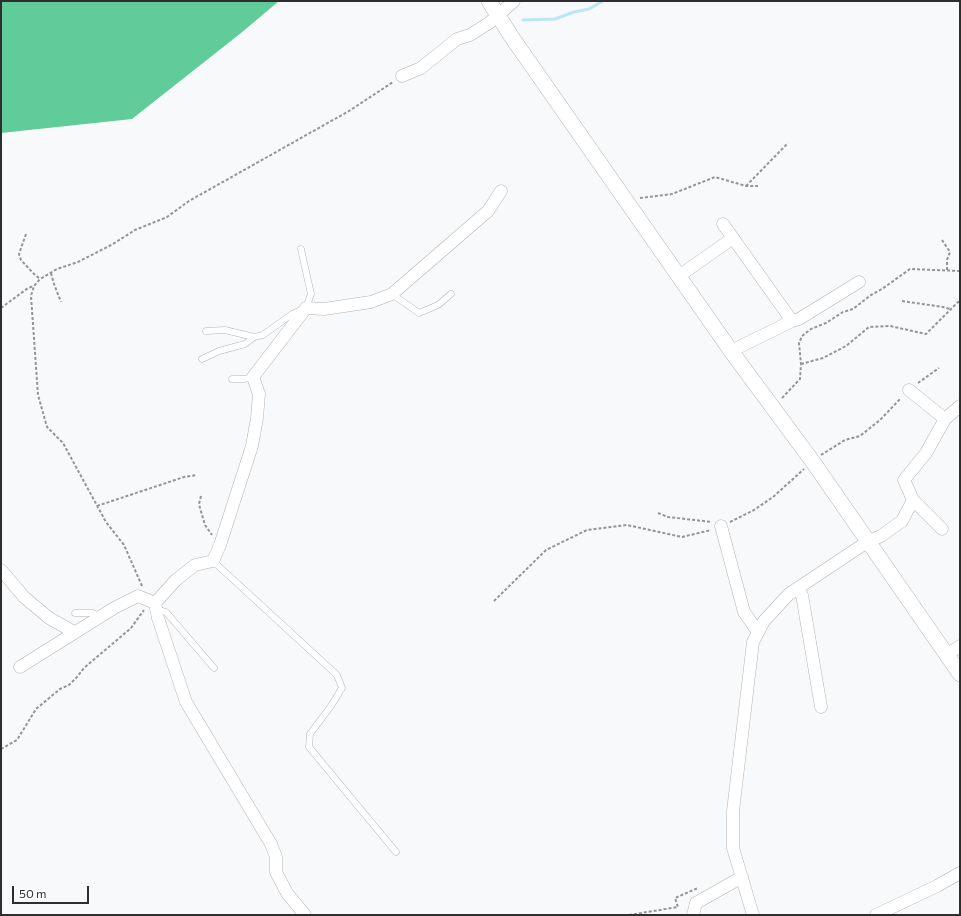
<!DOCTYPE html>
<html>
<head>
<meta charset="utf-8">
<style>
	body { margin:0 }
	#map { position:relative; width:961px; height:916px; overflow:hidden; background:#f8f9fb; font-family:Commissioner,sans-serif }
	canvas { display:block }
	.frame { position:absolute; inset:0; border:2px solid #2e2e2f; pointer-events:none }
	.scale { position:absolute; left:12px; top:886px; width:77px; height:18px; box-sizing:border-box; border:2px solid #2e2e2f; border-top:0; padding-left:5px; font-size:12px; line-height:14px; white-space:nowrap; color:#2e2e2f; -webkit-text-stroke:3px #fff; paint-order:stroke }
</style>
</head>
<body>
<div id="map">
<canvas width="961" height="916"></canvas>
<div class="frame"></div>
<div class="scale">50 m</div>
</div>
<script>
const ctx = document.querySelector('canvas').getContext('2d');
ctx.lineJoin = 'round';
function fillPath(path, color) {
  ctx.fillStyle = color;
  ctx.fill(path, 'evenodd');
}
function poly(rows) {
  const path = new Path2D();
  for (const r of rows) {
    path.moveTo(r[0], r[1]);
    for (let i = 2; i < r.length; i += 2) path.lineTo(r[i], r[i + 1]);
  }
  return path;
}
function strokePath(path, color, width, dash) {
  ctx.strokeStyle = color;
  ctx.lineWidth = width;
  ctx.lineCap = dash ? 'butt' : 'round';
  ctx.setLineDash(dash || []);
  ctx.stroke(path);
}
const forest = poly([
	[1,1,279,1,241,33,132,119,1,133]
]);
const stream = poly([
	[523,20,555,19,574,12,589,9,603,1]
]);
const path = poly([
	[746,186,788,143],
	[640,198,672,194,715,177,746,186,758,186],
	[26,234,19,254,21,260,33,273,40,279],
	[942,240,950,252,947,260,947,271],
	[51,273,54,284,61,302],
	[902,301,943,307,950,309],
	[1,308,28,288,34,286],
	[801,364,823,358,846,346,869,327,890,326,926,334,958,302,960,302],
	[918,383,939,368],
	[782,398,800,379,801,364,799,343,802,336,811,329,826,323,843,312,853,309,871,295,882,289,910,269,960,271],
	[821,455,845,440,860,436,880,420,901,398],
	[201,496,199,504,202,515,205,525,212,535],
	[97,506,184,477,197,475],
	[658,513,668,517,712,522],
	[730,522,754,510,773,497,804,469],
	[142,586,124,545,106,522,63,443,47,427,38,395,31,296,34,286,40,279,57,269,78,262,113,244,135,230,167,217,189,201,349,111,393,82],
	[494,601,546,550,587,530,627,525,682,537,711,530],
	[1,749,17,740,36,709,60,689,69,685,77,677,84,668,131,628,144,610],
	[629,915,678,907,675,898,698,888]
]);
const service = poly([
	[392,294,419,313,438,305,451,294],
	[206,331,225,330,254,337],
	[202,359,219,351,245,344,254,337,263,335,292,314,306,308,311,294,301,249],
	[232,379,244,379,253,377],
	[213,561,337,675,342,688,331,706,310,734,309,747,396,852],
	[156,609,166,612,214,668],
	[75,613,93,613,100,616]
]);
const minor = poly([
	[402,76,421,68,457,39,470,35,489,23,514,1],
	[679,276,733,238,723,224],
	[792,321,799,319,859,282],
	[731,351,792,321,733,238],
	[909,390,945,419],
	[913,500,942,529],
	[721,526,744,612,758,632],
	[1,570,24,597,49,618,74,632],
	[796,589,802,595,821,707],
	[155,603,176,580,195,565,213,561,220,545,252,446,257,418,259,394,253,377,306,308,324,309,371,302,392,294,488,211,501,191],
	[155,603,158,618,186,702,271,844,276,857,276,872,287,893,305,915],
	[947,655,960,646],
	[20,667,114,608,138,596,155,603],
	[693,915,696,903,742,877],
	[753,915,733,848,733,811,753,642,764,621,789,594,867,542,881,536,902,521,913,500,904,480,926,453,945,419,960,406],
	[876,915,937,886,960,873]
]);
const tertiary = poly([
	[489,1,511,36,731,351,813,462,960,674]
]);
fillPath(forest, '#5fcc99');
strokePath(stream, '#bbe6f7', 3);
strokePath(service, '#b2b3b5', 7);
strokePath(minor, '#b2b3b5', 13);
strokePath(tertiary, '#b2b3b5', 16);
strokePath(path, '#939495', 2, [3, 2]);
strokePath(service, '#fff', 6);
strokePath(minor, '#fff', 12);
strokePath(tertiary, '#fff', 15);
</script>
</body>
</html>
